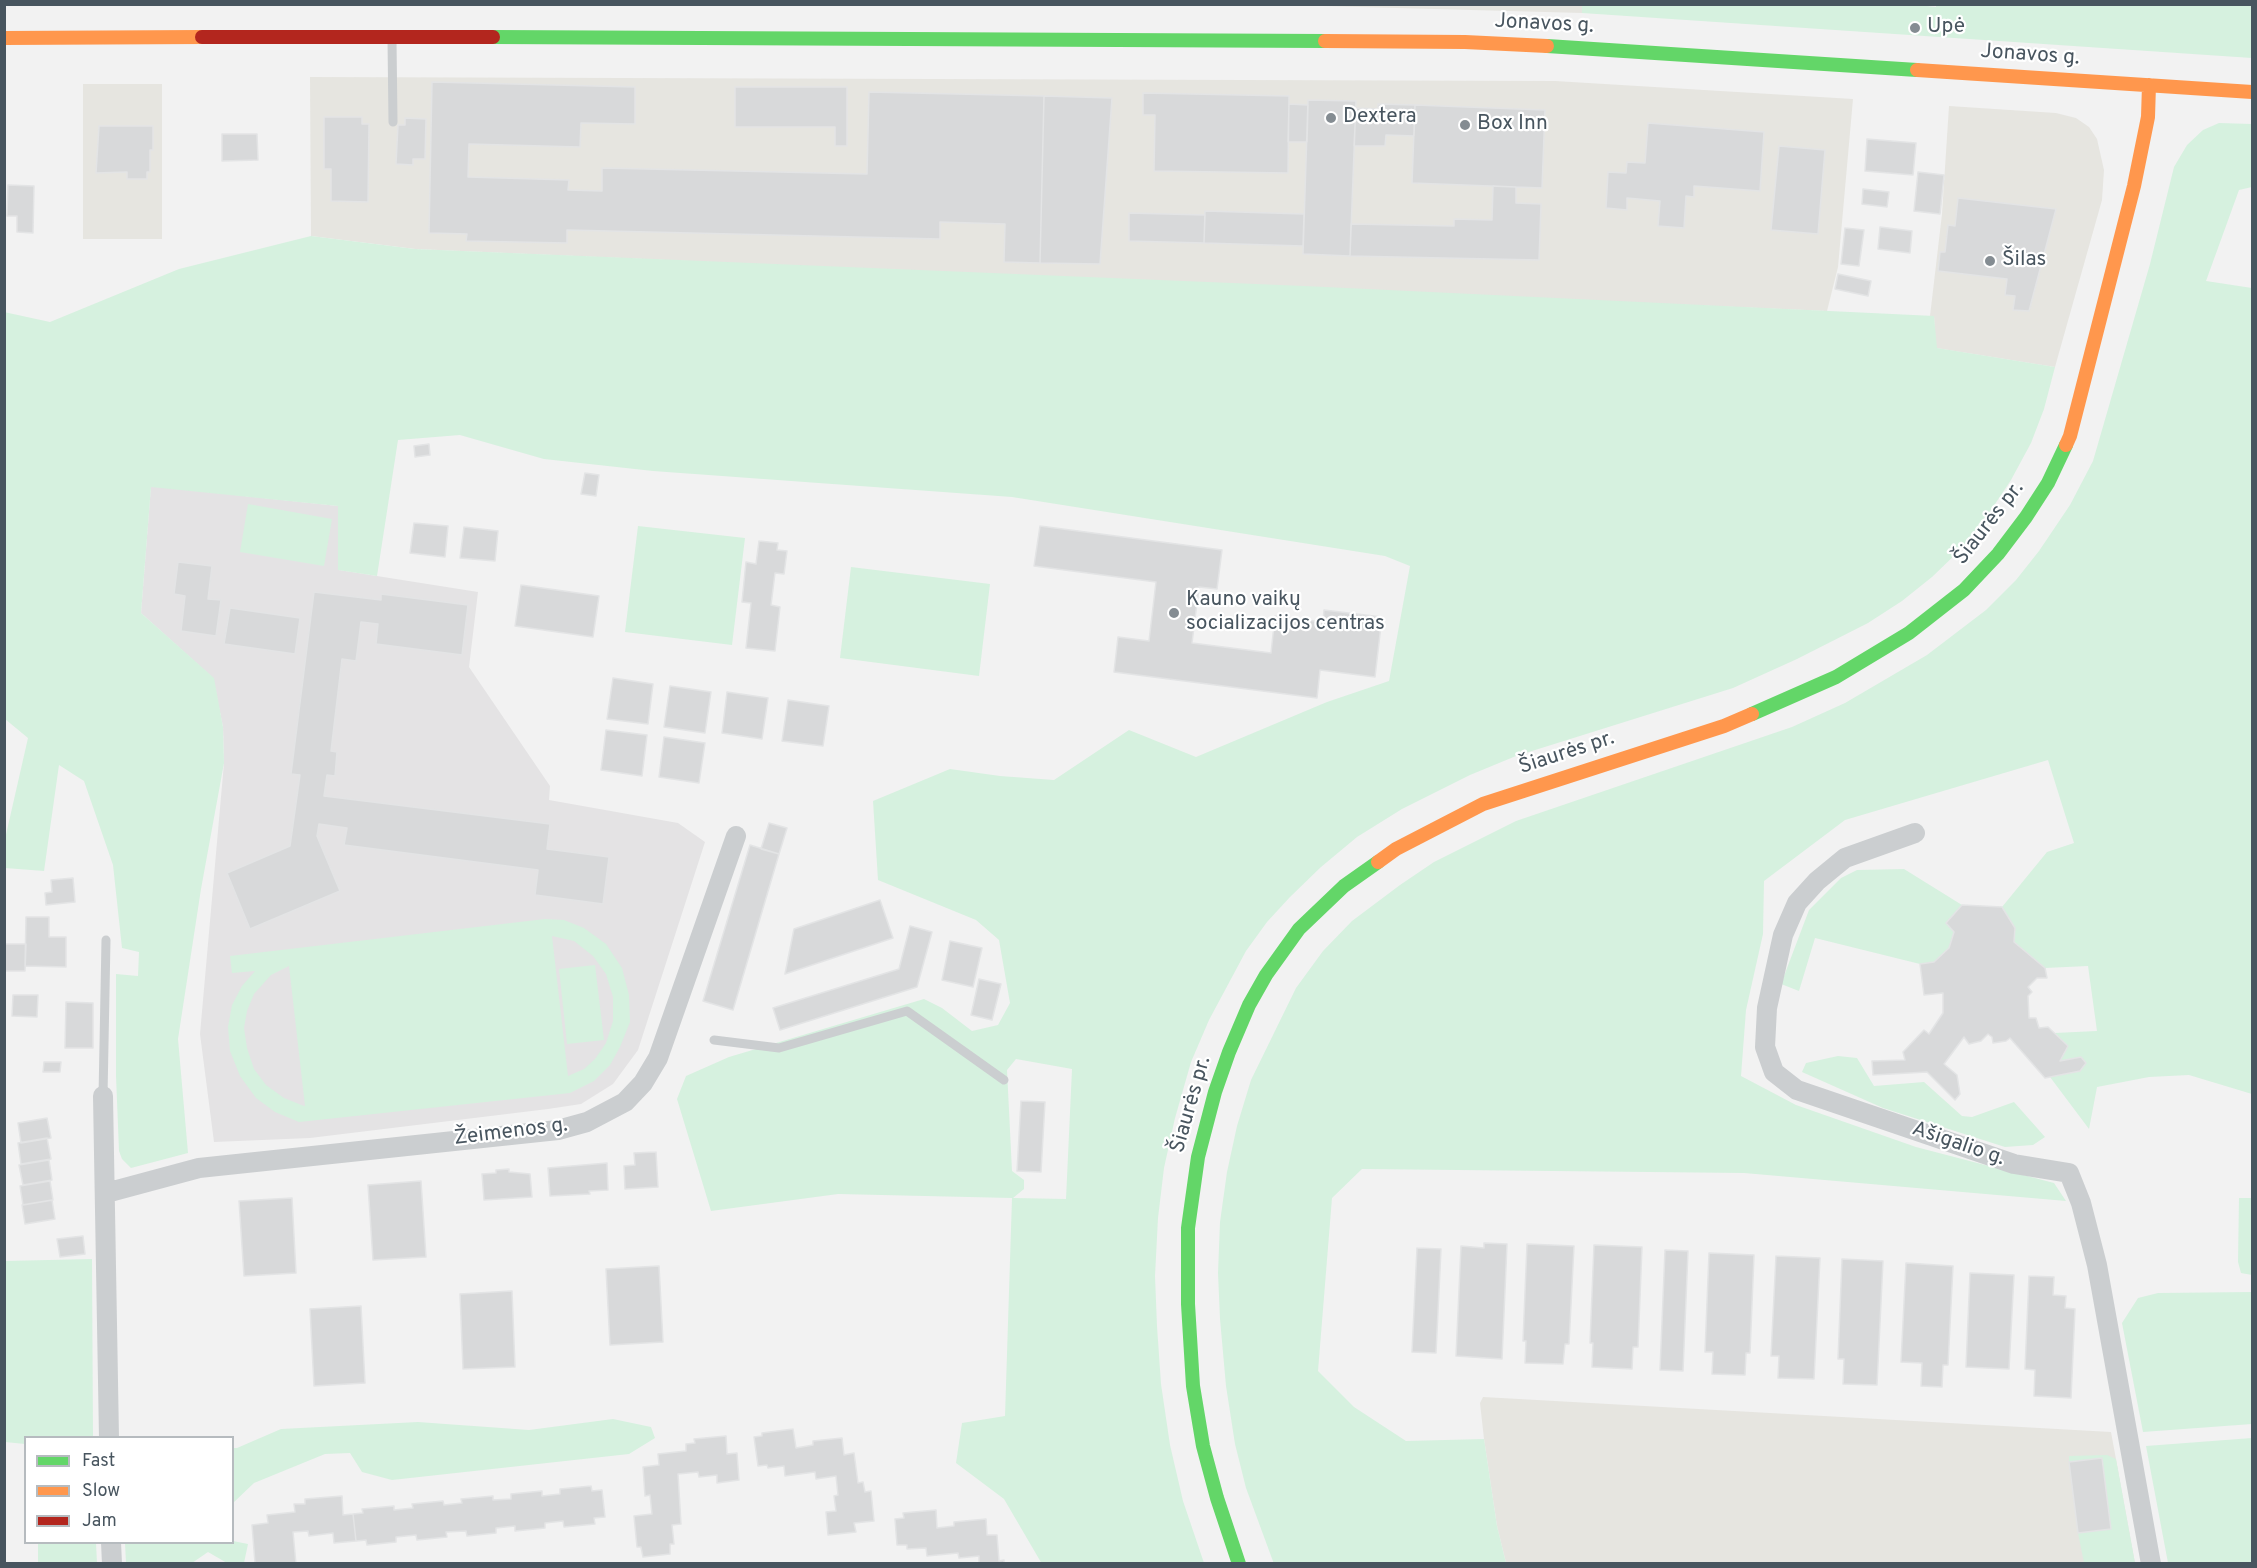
<!DOCTYPE html>
<html>
<head>
<meta charset="utf-8">
<style>
	body { margin:0 }
	#map { position:relative; width:2257px; height:1568px; overflow:hidden; background:#f2f2f2; font-family:Overpass,sans-serif }
	canvas { display:block }
	.frame { position:absolute; inset:0; border:6px solid #48555f; pointer-events:none }
	.legend { position:absolute; left:24px; top:1436px; width:210px; height:108px; box-sizing:border-box; background:#fff; border:2px solid #b6bbbf; margin:0; padding:8px 10px; list-style:none; font-size:18px; color:#48555f }
	.legend li { display:flex; align-items:center; gap:12px; height:30px }
	.legend b { width:30px; border:2px solid #b6bbbf }
</style>
</head>
<body>
<div id="map">
<canvas width="2257" height="1568"></canvas>
<div class="frame"></div>
<ul class="legend">
<li><b style="height:8px;background:#63d668"></b>Fast</li>
<li><b style="height:8px;background:#ff974d"></b>Slow</li>
<li><b style="height:8px;background:#b3261e"></b>Jam</li>
</ul>
</div>
<script>
const ctx = document.querySelector('canvas').getContext('2d');
ctx.lineJoin = 'round';
function fillPath(path, color) {
  ctx.fillStyle = color;
  ctx.fill(path, 'evenodd');
}
function poly(rows) {
  const path = new Path2D();
  for (const r of rows) {
    path.moveTo(r[0], r[1]);
    for (let i = 2; i < r.length; i += 2) path.lineTo(r[i], r[i + 1]);
  }
  return path;
}
function strokePath(path, color, width, dash) {
  ctx.strokeStyle = color;
  ctx.lineWidth = width;
  ctx.lineCap = dash ? 'butt' : 'round';
  ctx.setLineDash(dash || []);
  ctx.stroke(path);
}
function write(font, color, halo, rows, align = 'center') {
  ctx.font = font + ' Overpass,sans-serif';
  ctx.lineWidth = 4.5;
  ctx.setLineDash([]);
  ctx.textBaseline = 'middle';
  ctx.strokeStyle = halo;
  ctx.fillStyle = color;
  for (const [text, x, y, turn = 0] of rows) {
    ctx.save();
    ctx.translate(x, y);
    ctx.rotate((+turn || 0) * Math.PI / 180);
    ctx.textAlign = isNaN(turn) ? turn : align;
    if (halo) ctx.strokeText(text, 0, 0);
    ctx.fillText(text, 0, 0);
    ctx.restore();
  }
}
const commercial = poly([
	[1582,4,1582,13,1286,5],
	[310,77,1555,81,1853,99,1838,267,1827,311,415,249,311,236],
	[83,84,162,84,162,239,83,239],
	[1949,106,2056,113,2076,118,2089,127,2097,139,2104,170,2102,200,2055,367,1936,348,1934,316,1930,316,1942,214],
	[1483,1397,2111,1432,2135,1563,1506,1563,1497,1526,1484,1439,1480,1403]
]);
const education = poly([
	[151,486,338,506,339,570,478,592,469,667,550,786,549,800,678,823,705,842,638,1050,613,1084,581,1104,548,1109,310,1138,214,1142,200,1034,224,763,223,727,213,678,141,613]
]);
const green = poly([
	[1582,5,1909,4,1936,7,1936,4,2252,5,2252,58,1582,13],
	[2219,123,2252,124,2252,187,2239,190,2206,281,2252,288,2252,1094,2189,1075,2149,1077,2097,1087,2089,1129,2050,1077,2080,1071,2086,1063,2081,1057,2060,1061,2068,1046,2055,1033,2097,1031,2088,966,2045,968,2014,942,2015,928,2002,907,2047,852,2074,843,2048,760,1845,820,1764,881,1763,934,1746,1010,1741,1076,1796,1105,1916,1147,2054,1183,2066,1201,1744,1173,1362,1169,1332,1198,1318,1371,1354,1407,1406,1441,1484,1439,1497,1526,1506,1563,1274,1564,1246,1488,1235,1444,1226,1386,1220,1319,1218,1273,1220,1222,1227,1172,1237,1126,1251,1080,1296,988,1323,951,1352,921,1400,885,1434,862,1516,821,1792,727,1845,703,1927,655,1986,610,2016,580,2039,551,2070,505,2093,461,2150,264,2174,167,2187,145,2203,130],
	[311,236,415,249,1304,286,1934,316,1937,348,2055,367,2044,409,2031,443,2011,480,1989,513,1960,550,1932,577,1902,601,1868,623,1797,659,1733,688,1516,756,1470,775,1402,809,1357,837,1321,867,1290,897,1267,922,1246,951,1209,1020,1191,1062,1175,1118,1164,1168,1158,1218,1155,1276,1157,1326,1161,1384,1170,1445,1183,1501,1204,1563,1042,1564,1004,1499,956,1463,962,1423,1005,1416,1012,1198,838,1194,711,1211,677,1099,686,1076,729,1057,924,999,942,1008,972,1031,998,1025,1010,1003,999,940,976,920,878,880,873,801,950,769,1000,776,1054,780,1129,730,1196,757,1327,702,1389,681,1410,566,1385,556,1012,497,653,471,544,459,460,435,398,440,377,576,338,570,338,506,151,487,141,613,214,678,223,727,224,763,201,889,178,1039,188,1153,131,1168,122,1159,119,1151,116,1076,116,974,138,976,139,952,122,948,113,865,84,781,59,765,44,871,5,868,5,839,28,738,5,719,4,312,50,322,179,269],
	[1016,1059,1072,1069,1066,1199,1013,1198,1024,1189,1024,1180,1012,1171,1007,1070],
	[248,504,332,519,324,566,240,552],
	[638,526,745,538,732,645,625,632],
	[851,567,990,584,979,676,840,658],
	[1904,869,1962,905,1946,923,1954,932,1949,948,1934,962,1920,964,1815,938,1799,991,1781,984,1809,910,1841,878,1857,870],
	[545,919,564,920,584,928,606,944,622,968,629,995,630,1022,620,1047,610,1065,594,1081,570,1093,299,1122,275,1112,256,1098,240,1076,230,1051,228,1027,232,1005,242,986,255,971,232,973,230,956],
	[552,936,574,941,593,956,606,974,613,997,613,1021,606,1043,595,1059,584,1069,568,1076],
	[289,966,305,1106,304,1106,284,1098,266,1085,254,1069,247,1048,244,1028,247,1011,254,994,271,975],
	[595,965,604,1040,567,1044,559,969],
	[1838,1056,1857,1058,1874,1086,1924,1082,1962,1116,1972,1117,2014,1102,2045,1137,2033,1145,2005,1147,1883,1108,1802,1072,1806,1063],
	[2239,1198,2252,1198,2252,1275,2241,1273,2238,1262],
	[92,1259,93,1437,26,1438,25,1444,5,1442,5,1261],
	[2252,1292,2252,1424,2143,1432,2122,1323,2138,1298,2158,1293],
	[613,1419,651,1427,655,1438,629,1454,392,1480,362,1472,350,1453,325,1454,254,1483,233,1503,233,1448,237,1448,281,1429,418,1422,529,1430],
	[2252,1438,2252,1563,2168,1563,2146,1446],
	[2107,1455,2116,1459,2135,1563,2084,1563,2078,1533,2110,1529,2101,1458,2069,1462,2069,1456],
	[233,1541,248,1544,244,1563,227,1563,208,1552,192,1563,126,1563,125,1543,232,1542],
	[38,1543,96,1543,97,1563,38,1563]
]);
const building = poly([
	[432,82,635,87,635,124,581,123,580,147,469,144,468,177,569,180,568,190,602,191,602,168,867,174,869,92,1044,96,1040,263,1004,262,1005,224,940,222,940,239,567,230,567,243,466,241,467,234,429,233,432,82],
	[735,87,847,87,847,146,835,146,835,127,735,127,735,87],
	[1143,93,1289,96,1288,173,1154,171,1155,115,1143,115,1143,93],
	[1044,96,1112,98,1100,264,1040,263,1044,96],
	[1308,100,1356,101,1350,256,1303,254,1308,100],
	[1289,104,1308,105,1307,142,1288,142,1289,104],
	[1378,104,1415,105,1414,136,1386,135,1385,146,1354,146,1356,108,1378,109,1378,104],
	[1415,105,1545,110,1542,188,1412,183,1415,105],
	[324,117,362,117,362,124,369,124,368,202,331,201,331,169,324,169,324,117],
	[405,118,426,119,425,159,413,159,413,165,396,164,398,125,405,125,405,118],
	[1648,123,1764,132,1760,191,1694,186,1694,197,1686,196,1684,228,1658,226,1660,201,1627,198,1627,210,1606,208,1608,172,1626,173,1627,162,1645,163,1648,123],
	[99,126,153,126,153,150,150,150,150,172,147,172,147,179,127,179,127,172,96,173,99,126],
	[222,134,257,134,258,160,222,161,222,134],
	[1867,139,1916,143,1913,175,1865,171,1867,139],
	[1779,146,1825,150,1818,234,1771,230,1779,146],
	[1918,172,1944,175,1940,214,1914,211,1918,172],
	[8,185,34,186,33,233,17,232,17,216,7,216,8,185],
	[1493,186,1516,187,1516,203,1541,204,1539,260,1350,256,1351,224,1454,226,1454,219,1492,220,1493,186],
	[1863,189,1889,192,1887,207,1862,204,1863,189],
	[1958,198,2056,209,2029,311,2013,310,2015,296,2005,295,2007,279,1938,271,1940,252,1945,252,1948,225,1955,226,1958,198],
	[1205,211,1304,214,1303,246,1204,243,1205,211],
	[1129,213,1205,215,1204,243,1129,241,1129,213],
	[1880,227,1912,231,1910,253,1878,249,1880,227],
	[1845,228,1864,230,1859,266,1841,264,1845,228],
	[1838,274,1871,281,1868,296,1835,289,1838,274],
	[429,444,430,455,415,457,414,446,429,444],
	[585,473,599,475,596,496,581,494,585,473],
	[414,523,448,526,445,557,410,553,414,523],
	[1040,526,1222,550,1217,589,1199,587,1192,643,1271,653,1275,616,1323,622,1324,610,1382,617,1375,677,1320,670,1317,698,1114,672,1118,637,1149,641,1156,582,1034,566,1040,526],
	[464,527,498,531,495,561,460,558,464,527],
	[759,541,778,543,777,550,787,551,784,574,775,573,771,605,780,607,775,651,746,648,751,603,742,602,746,562,756,564,759,541],
	[178,562,212,566,208,599,221,600,216,636,181,631,185,596,174,594,178,562],
	[521,585,599,596,593,637,515,626,521,585],
	[314,592,381,600,381,594,468,605,462,655,376,644,378,624,361,622,356,661,342,659,331,751,337,752,335,776,327,775,324,796,550,824,547,849,609,857,603,904,535,895,538,870,344,845,347,828,319,824,317,836,340,891,250,929,227,873,290,846,300,775,291,774,314,592],
	[230,608,300,618,295,654,224,644,230,608],
	[613,678,653,684,648,724,607,719,613,678],
	[670,686,711,692,705,733,664,727,670,686],
	[727,692,768,698,762,739,722,733,727,692],
	[788,700,829,706,823,746,782,741,788,700],
	[606,730,647,735,642,776,601,770,606,730],
	[664,737,705,743,699,783,659,777,664,737],
	[769,823,787,828,779,854,761,849,769,823],
	[750,845,779,854,733,1010,703,1001,750,845],
	[73,878,75,902,46,905,45,893,52,892,51,880,73,878],
	[880,900,893,938,785,974,794,929,880,900],
	[1962,905,2002,907,2015,928,2014,942,2045,968,2047,978,2037,978,2028,987,2032,992,2028,996,2029,1018,2036,1018,2039,1028,2048,1027,2068,1046,2060,1061,2081,1057,2086,1063,2080,1071,2045,1078,2010,1038,2006,1041,1993,1043,1992,1037,1988,1034,1981,1041,1969,1044,1964,1037,1944,1064,1957,1075,1960,1094,1955,1100,1927,1072,1873,1075,1872,1061,1905,1060,1903,1052,1924,1030,1929,1034,1943,1013,1943,993,1924,995,1920,964,1934,962,1949,948,1954,932,1946,923,1962,905],
	[26,917,49,917,49,937,66,937,66,967,25,966,26,917],
	[910,926,932,932,917,987,780,1030,773,1008,899,969,910,926],
	[950,941,982,948,973,987,942,980,950,941],
	[4,944,26,944,25,971,4,971,4,944],
	[979,979,1001,984,992,1020,971,1015,979,979],
	[13,995,38,995,37,1017,12,1016,13,995],
	[66,1002,93,1003,93,1048,65,1048,66,1002],
	[44,1062,61,1062,60,1072,43,1072,44,1062],
	[1021,1101,1045,1102,1041,1172,1017,1171,1021,1101],
	[47,1118,51,1138,21,1143,18,1123,47,1118],
	[47,1138,51,1159,21,1164,18,1143,47,1138],
	[656,1152,658,1187,625,1189,624,1166,635,1165,634,1153,656,1152],
	[49,1160,52,1180,23,1185,19,1165,49,1160],
	[607,1163,608,1190,589,1191,590,1194,550,1196,548,1168,607,1163],
	[509,1169,509,1172,530,1174,532,1197,484,1200,482,1174,496,1173,496,1170,509,1169],
	[50,1181,53,1200,23,1205,20,1186,50,1181],
	[421,1181,426,1257,373,1260,368,1185,421,1181],
	[292,1198,296,1273,244,1276,239,1201,292,1198],
	[52,1200,55,1219,25,1224,22,1205,52,1200],
	[83,1236,85,1254,60,1257,57,1239,83,1236],
	[1484,1243,1507,1244,1502,1359,1456,1356,1461,1246,1484,1248,1484,1243],
	[1527,1244,1574,1246,1569,1344,1565,1344,1563,1364,1525,1363,1526,1341,1523,1341,1527,1244],
	[1594,1245,1642,1247,1638,1347,1633,1347,1632,1369,1592,1367,1593,1343,1590,1343,1594,1245],
	[1417,1248,1441,1249,1436,1353,1412,1352,1417,1248],
	[1665,1250,1688,1251,1683,1371,1660,1370,1665,1250],
	[1709,1253,1754,1255,1750,1353,1746,1353,1745,1375,1712,1374,1713,1352,1705,1352,1709,1253],
	[1776,1256,1820,1258,1814,1379,1778,1378,1779,1356,1771,1356,1776,1256],
	[1842,1259,1883,1261,1877,1385,1843,1384,1844,1359,1838,1359,1842,1259],
	[1906,1263,1953,1266,1948,1365,1943,1365,1942,1387,1921,1386,1922,1363,1901,1362,1906,1263],
	[659,1266,663,1342,610,1345,606,1269,659,1266],
	[1970,1273,2014,1275,2009,1369,1966,1367,1970,1273],
	[2029,1276,2054,1277,2053,1295,2066,1296,2065,1308,2075,1309,2071,1398,2034,1396,2035,1370,2025,1369,2029,1276],
	[512,1291,515,1367,463,1369,460,1294,512,1291],
	[361,1306,365,1383,314,1386,310,1309,361,1306],
	[793,1429,796,1448,813,1445,813,1441,842,1438,844,1455,854,1453,858,1483,863,1482,865,1492,871,1491,874,1521,854,1523,856,1532,828,1535,826,1512,836,1511,834,1496,838,1495,836,1476,816,1479,815,1472,785,1476,784,1466,768,1468,767,1465,758,1466,754,1437,762,1436,762,1433,793,1429],
	[726,1436,727,1454,737,1453,739,1480,717,1483,717,1475,699,1477,698,1472,678,1474,681,1524,672,1525,674,1544,670,1544,670,1554,643,1557,641,1547,637,1547,634,1516,652,1514,650,1495,645,1496,643,1467,659,1465,658,1454,686,1451,686,1444,695,1443,694,1439,726,1436],
	[2102,1458,2111,1529,2078,1533,2069,1462,2102,1458],
	[591,1486,592,1491,602,1490,605,1517,594,1518,595,1524,564,1527,563,1521,545,1523,545,1528,515,1531,515,1526,496,1528,496,1533,467,1536,466,1531,446,1532,447,1537,417,1540,416,1535,396,1537,396,1542,367,1545,366,1540,356,1541,353,1514,363,1513,362,1509,394,1506,394,1510,413,1508,412,1504,443,1501,444,1505,462,1503,461,1499,493,1496,493,1500,511,1499,511,1494,542,1491,542,1496,560,1494,560,1489,591,1486],
	[342,1496,343,1515,353,1514,356,1541,334,1543,333,1533,309,1536,308,1531,293,1532,296,1564,255,1563,252,1525,268,1523,267,1515,295,1512,294,1504,305,1504,305,1499,342,1496],
	[936,1510,937,1528,954,1526,954,1522,986,1519,987,1535,997,1535,999,1561,1004,1560,1004,1564,979,1564,979,1556,959,1558,958,1553,927,1556,926,1548,907,1549,907,1545,897,1545,895,1519,904,1518,903,1513,936,1510]
]);
const lane = poly([
	[392,40,393,122],
	[714,1040,779,1048,907,1011,1004,1080],
	[103,1096,106,940]
]);
const street = poly([
	[1915,833,1845,858,1817,881,1797,903,1783,935,1767,1008,1765,1047,1774,1072,1797,1090,2014,1164,2069,1173,2081,1203,2097,1265,2151,1564],
	[103,1096,109,1438],
	[106,1193,199,1168,558,1130,587,1122,625,1102,643,1083,658,1058,736,836],
	[111,1542,112,1564]
]);
const fast = poly([
	[493,37,1325,41],
	[1547,46,1917,70],
	[1752,714,1836,677,1909,633,1964,590,1998,554,2026,517,2048,483,2066,445],
	[1239,1564,1217,1498,1203,1446,1193,1386,1188,1304,1188,1228,1198,1157,1215,1092,1229,1052,1249,1005,1266,975,1299,929,1344,886,1378,862]
]);
const slow = poly([
	[4,38,202,37],
	[1325,41,1465,42,1547,46],
	[1917,70,2252,92],
	[2066,445,2070,436,2134,186,2148,117,2149,85],
	[1378,862,1396,849,1483,804,1724,726,1752,714]
]);
const jam = poly([
	[202,37,493,37]
]);
const markers = [
	[1915,28,6,"#848c92"],
	[1331,118,6,"#848c92"],
	[1465,125,6,"#848c92"],
	[1990,261,6,"#848c92"],
	[1174,613,6,"#848c92"]
];
const streetNames = [
	["Jonavos g.",1544,25,3],
	["Jonavos g.",2030,56,4],
	["Šiaurės pr.",1990,524,-52],
	["Šiaurės pr.",1567,754,-18],
	["Šiaurės pr.",1192,1105,-74],
	["Žeimenos g.",511,1133,-7],
	["Ašigalio g.",1958,1145,19]
];
const poiNames = [
	["Upė",1927,28],
	["Dextera",1343,118],
	["Box Inn",1477,125],
	["Šilas",2002,261],
	["Kauno vaikų",1186,601],
	["socializacijos centras",1186,625]
];
fillPath(commercial, '#e6e5e0');
fillPath(education, '#e4e3e4');
fillPath(green, '#d6f1df');
fillPath(building, '#d8d9da');
strokePath(building, '#e3e4e5', 1.5);
strokePath(lane, '#cbced0', 9);
strokePath(street, '#cbced0', 20);
strokePath(fast, '#63d668', 14);
strokePath(slow, '#ff974d', 14);
strokePath(jam, '#b3261e', 14);
for (const [x, y, r, color] of markers) {
  const dot = new Path2D();
  dot.arc(x, y, r, 0, 2 * Math.PI);
  ctx.fillStyle = color;
  ctx.fill(dot);
  strokePath(dot, '#fff', 2);
}
write('21px', '#48555f', '#fff', streetNames);
write('21px', '#48555f', '#fff', poiNames, 'left');
</script>
</body>
</html>
